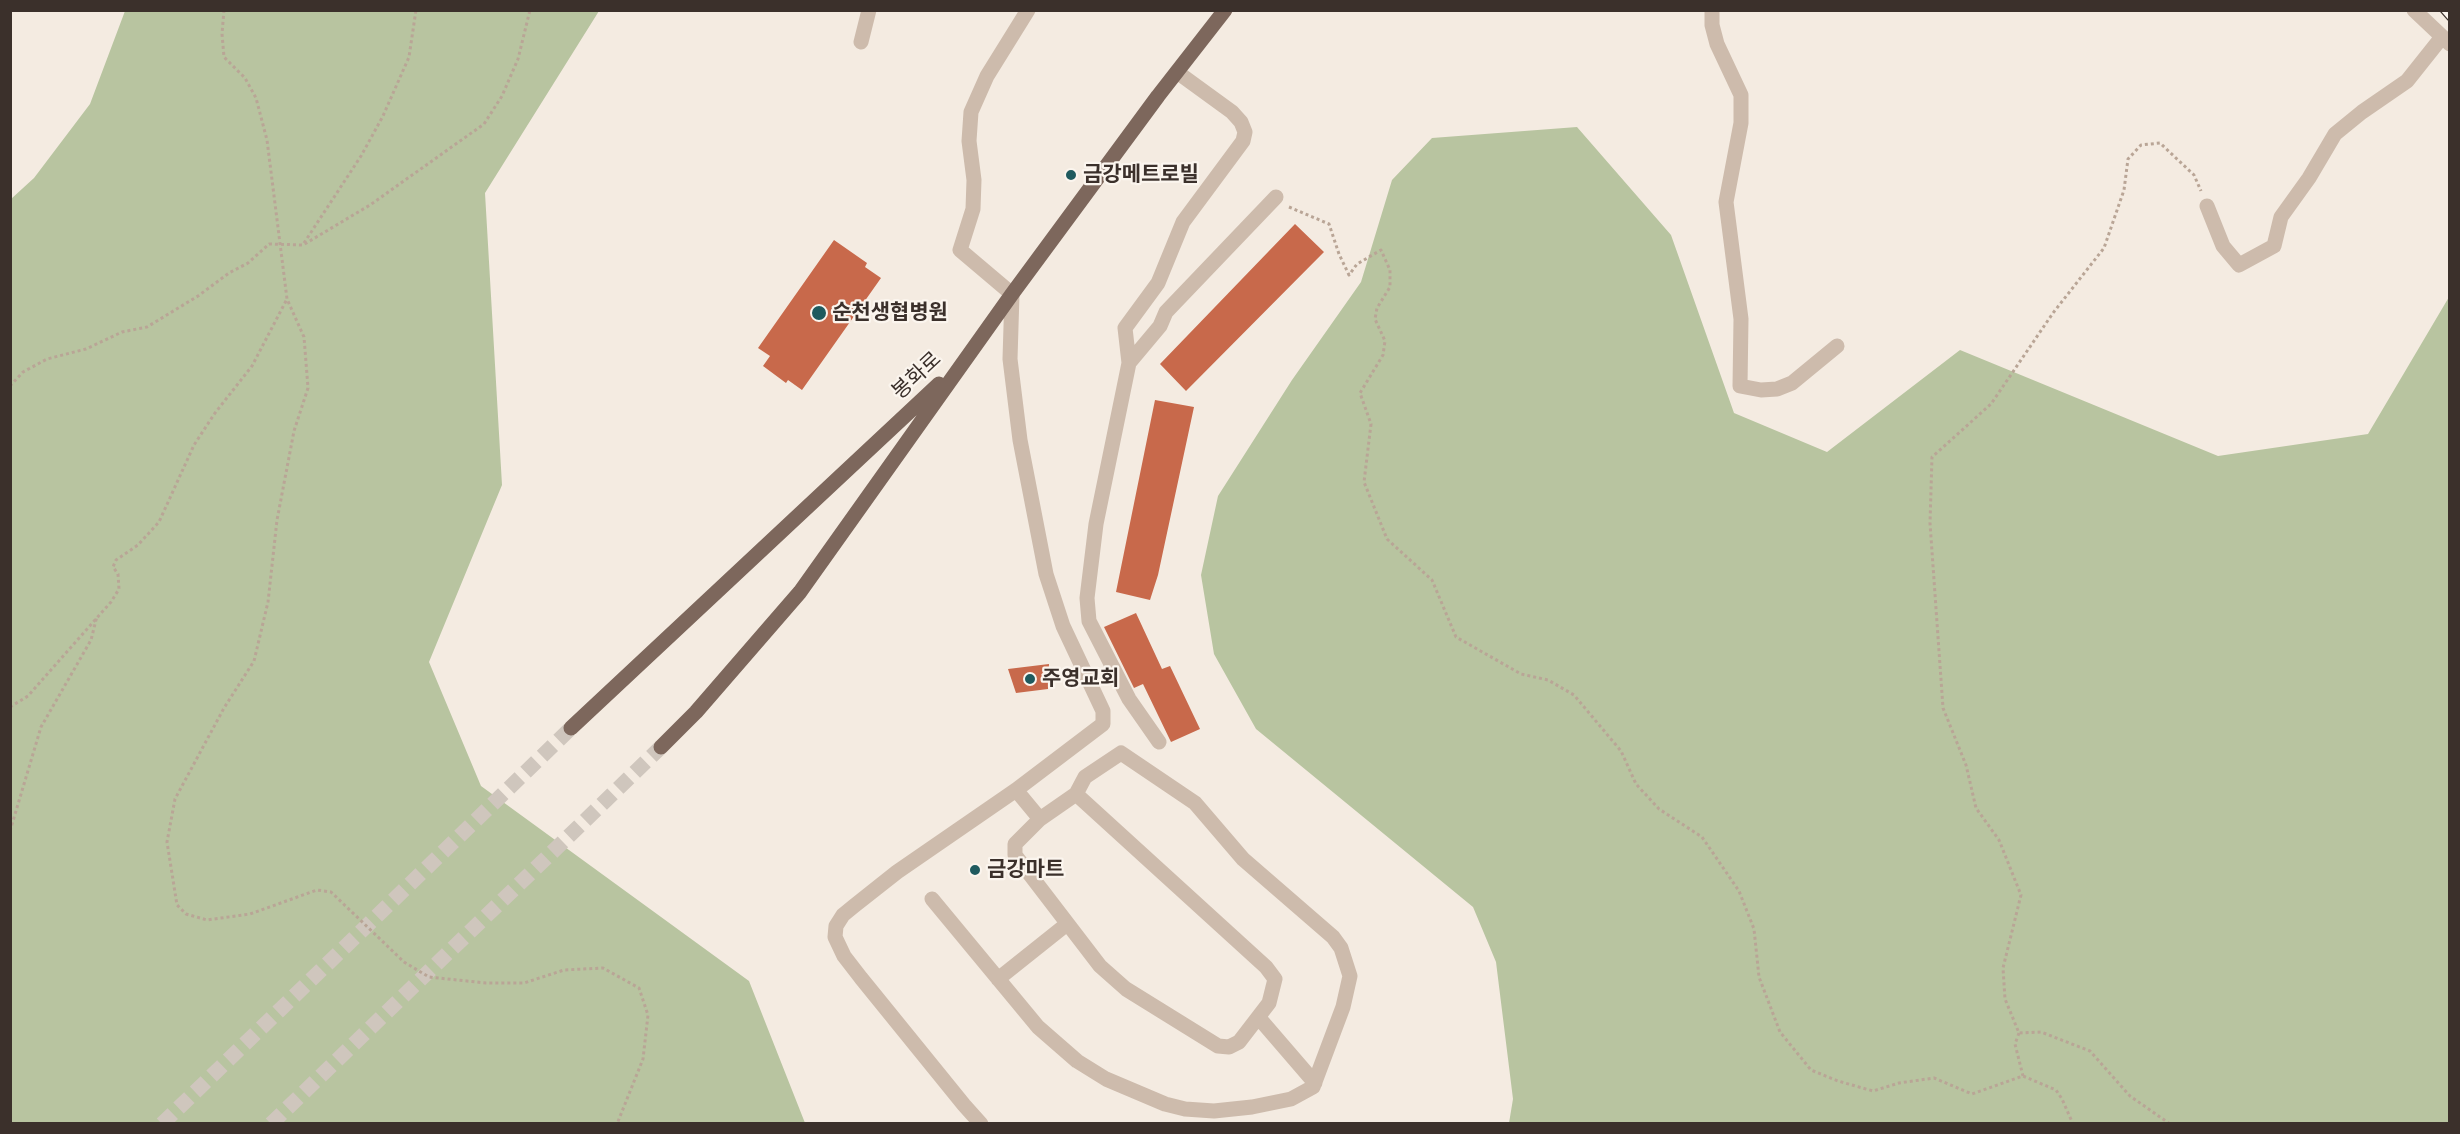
<!DOCTYPE html>
<html>
<head>
<meta charset="utf-8">
<style>
	body { margin:0 }
	#map { position:relative; width:2460px; height:1134px; overflow:hidden; background:#f4ebe1; font-family:"Fira Sans",sans-serif }
	canvas { display:block }
	.frame { position:absolute; inset:0; border:12px solid #3b302b; pointer-events:none }
</style>
</head>
<body>
<div id="map">
<canvas width="2460" height="1134"></canvas>
<div class="frame"></div>
</div>
<script>
const ctx = document.querySelector('canvas').getContext('2d');
ctx.lineJoin = 'round';
function fillPath(path, color) {
  ctx.fillStyle = color;
  ctx.fill(path, 'evenodd');
}
function poly(rows) {
  const path = new Path2D();
  for (const r of rows) {
    path.moveTo(r[0], r[1]);
    for (let i = 2; i < r.length; i += 2) path.lineTo(r[i], r[i + 1]);
  }
  return path;
}
function strokePath(path, color, width, dash) {
  ctx.strokeStyle = color;
  ctx.lineWidth = width;
  ctx.lineCap = dash ? 'butt' : 'round';
  ctx.setLineDash(dash || []);
  ctx.stroke(path);
}
function write(font, color, halo, rows, align = 'center') {
  ctx.font = font + ' "Fira Sans","Noto Sans KR",sans-serif';
  ctx.lineWidth = 4.5;
  ctx.setLineDash([]);
  ctx.textBaseline = 'middle';
  ctx.strokeStyle = halo;
  ctx.fillStyle = color;
  for (const [text, x, y, turn = 0] of rows) {
    ctx.save();
    ctx.translate(x, y);
    ctx.rotate((+turn || 0) * Math.PI / 180);
    ctx.textAlign = isNaN(turn) ? turn : align;
    if (halo) ctx.strokeText(text, 0, 0);
    ctx.fillText(text, 0, 0);
    ctx.restore();
  }
}
const green = poly([
	[125,11,599,11,485,193,502,485,429,662,481,786,749,981,805,1123,11,1123,11,199,34,178,90,104],
	[1577,127,1671,235,1734,413,1827,452,1960,350,2218,456,2368,434,2449,297,2449,1123,1509,1123,1513,1099,1496,962,1473,907,1256,729,1214,654,1201,575,1218,496,1292,380,1361,282,1392,180,1432,138]
]);
const building = poly([
	[1295,224,1324,252,1186,391,1160,364],
	[834,240,867,263,865,267,881,278,802,390,788,380,786,383,763,366,770,356,758,348],
	[1155,400,1194,407,1158,575,1150,600,1116,592],
	[1136,613,1162,669,1170,666,1200,729,1171,742,1143,684,1134,688,1104,627],
	[1049,664,1048,689,1016,693,1008,669]
]);
const majorTunnel = poly([
	[162,1124,571,728],
	[271,1124,661,747]
]);
const path = poly([
	[224,10,222,34,224,57,245,78,256,98,267,140,287,299,304,337,308,388,294,431,277,520,268,602,254,661,224,708,175,799,167,842,177,905,186,914,207,920,250,914,317,890,331,892,404,962,429,977,486,983,524,983,564,970,603,968,639,988,648,1015,643,1059,617,1124],
	[1289,207,1329,224,1339,254,1349,275,1357,264,1381,250,1390,270,1390,287,1377,308,1375,319,1385,341,1383,355,1360,393,1371,424,1364,482,1387,539,1432,580,1456,637,1521,674,1548,680,1574,695,1621,751,1636,784,1659,809,1702,837,1739,891,1754,929,1759,977,1780,1032,1811,1070,1838,1081,1873,1091,1899,1083,1934,1078,1972,1094,2023,1076,2056,1090,2062,1099,2073,1124],
	[304,243,361,156,383,116,409,57,416,10],
	[10,386,23,372,47,359,86,349,122,332,147,327,198,296,229,273,248,263,269,244,303,245,370,205,484,124,502,96,518,59,530,10],
	[10,707,28,696,111,602,119,589,118,574,113,567,116,560,138,545,159,522,194,445,215,413,252,366,287,299],
	[10,831,41,727,91,640,97,616],
	[2019,1033,2015,1044,2023,1076],
	[2170,1124,2130,1096,2090,1051,2041,1032,2019,1033,2005,999,2003,968,2021,895,1999,840,1976,808,1966,765,1943,708,1930,523,1932,457,1991,404,2053,313,2104,248,2124,190,2128,159,2141,145,2160,143,2194,175,2201,191]
]);
const minor = poly([
	[1712,10,1712,25,1717,44,1741,95,1741,123,1726,202,1741,319,1740,386,1761,390,1777,389,1792,383,1837,346],
	[2414,10,2450,44],
	[861,42,869,10],
	[2207,206,2223,246,2239,265,2274,246,2281,217,2309,178,2335,134,2362,112,2407,81,2442,37],
	[1129,363,1160,326,1166,312,1276,197],
	[1159,742,1129,699,1089,621,1087,598,1096,524,1129,363,1125,328,1158,283,1183,222,1243,141,1245,132,1241,122,1232,112,1177,72],
	[1040,819,1015,844,1015,855,1100,966,1126,989,1218,1046,1229,1047,1239,1042,1269,1003,1275,979,1266,967,1076,794],
	[932,899,1038,1027,1077,1061,1106,1079,1165,1104,1185,1109,1214,1111,1252,1107,1291,1099,1313,1087,1343,1007,1350,976,1341,948,1333,937,1243,859,1195,803,1121,753,1085,777,1076,794,1040,819,1016,790],
	[998,979,1067,924],
	[1259,1018,1315,1083],
	[981,1124,964,1105,861,978,844,956,835,937,836,926,843,915,854,906,897,872,1016,790,1103,724,1103,711,1063,626,1046,574,1020,440,1010,359,1012,294,960,250,973,209,974,180,969,141,971,112,987,76,1028,10]
]);
const major = poly([
	[571,728,939,384],
	[661,747,696,712,800,592,1012,294,1158,96,1225,10]
]);
const rail = poly([
	[2443,10,2450,18]
]);
const markers = [
	[1071,175,6,"#1f5a5e"],
	[819,313,8,"#1f5a5e"],
	[1030,679,6,"#1f5a5e"],
	[975,870,6,"#1f5a5e"]
];
const poiNames = [
	["금강메트로빌",1083,175],
	["순천생협병원",832,313],
	["주영교회",1042,679],
	["금강마트",987,870]
];
const streetNames = [
	["봉화로",917,376,-43]
];
fillPath(green, '#b8c4a0');
fillPath(building, '#c8694b');
strokePath(majorTunnel, '#cfc6bd', 15, [15, 8]);
strokePath(path, '#b9a596', 3, [3, 3]);
strokePath(minor, '#cdbbac', 15);
strokePath(major, '#7d675c', 15);
strokePath(rail, '#3b302b', 7);
strokePath(rail, '#fbf5ee', 4.5, [14]);
for (const [x, y, r, color] of markers) {
  const dot = new Path2D();
  dot.arc(x, y, r, 0, 2 * Math.PI);
  ctx.fillStyle = color;
  ctx.fill(dot);
  strokePath(dot, '#fbf5ee', 2);
}
write('bold 21px', '#3b302b', '#fbf5ee', poiNames, 'left');
write('21px', '#3b302b', '#fbf5ee', streetNames);
</script>
</body>
</html>
